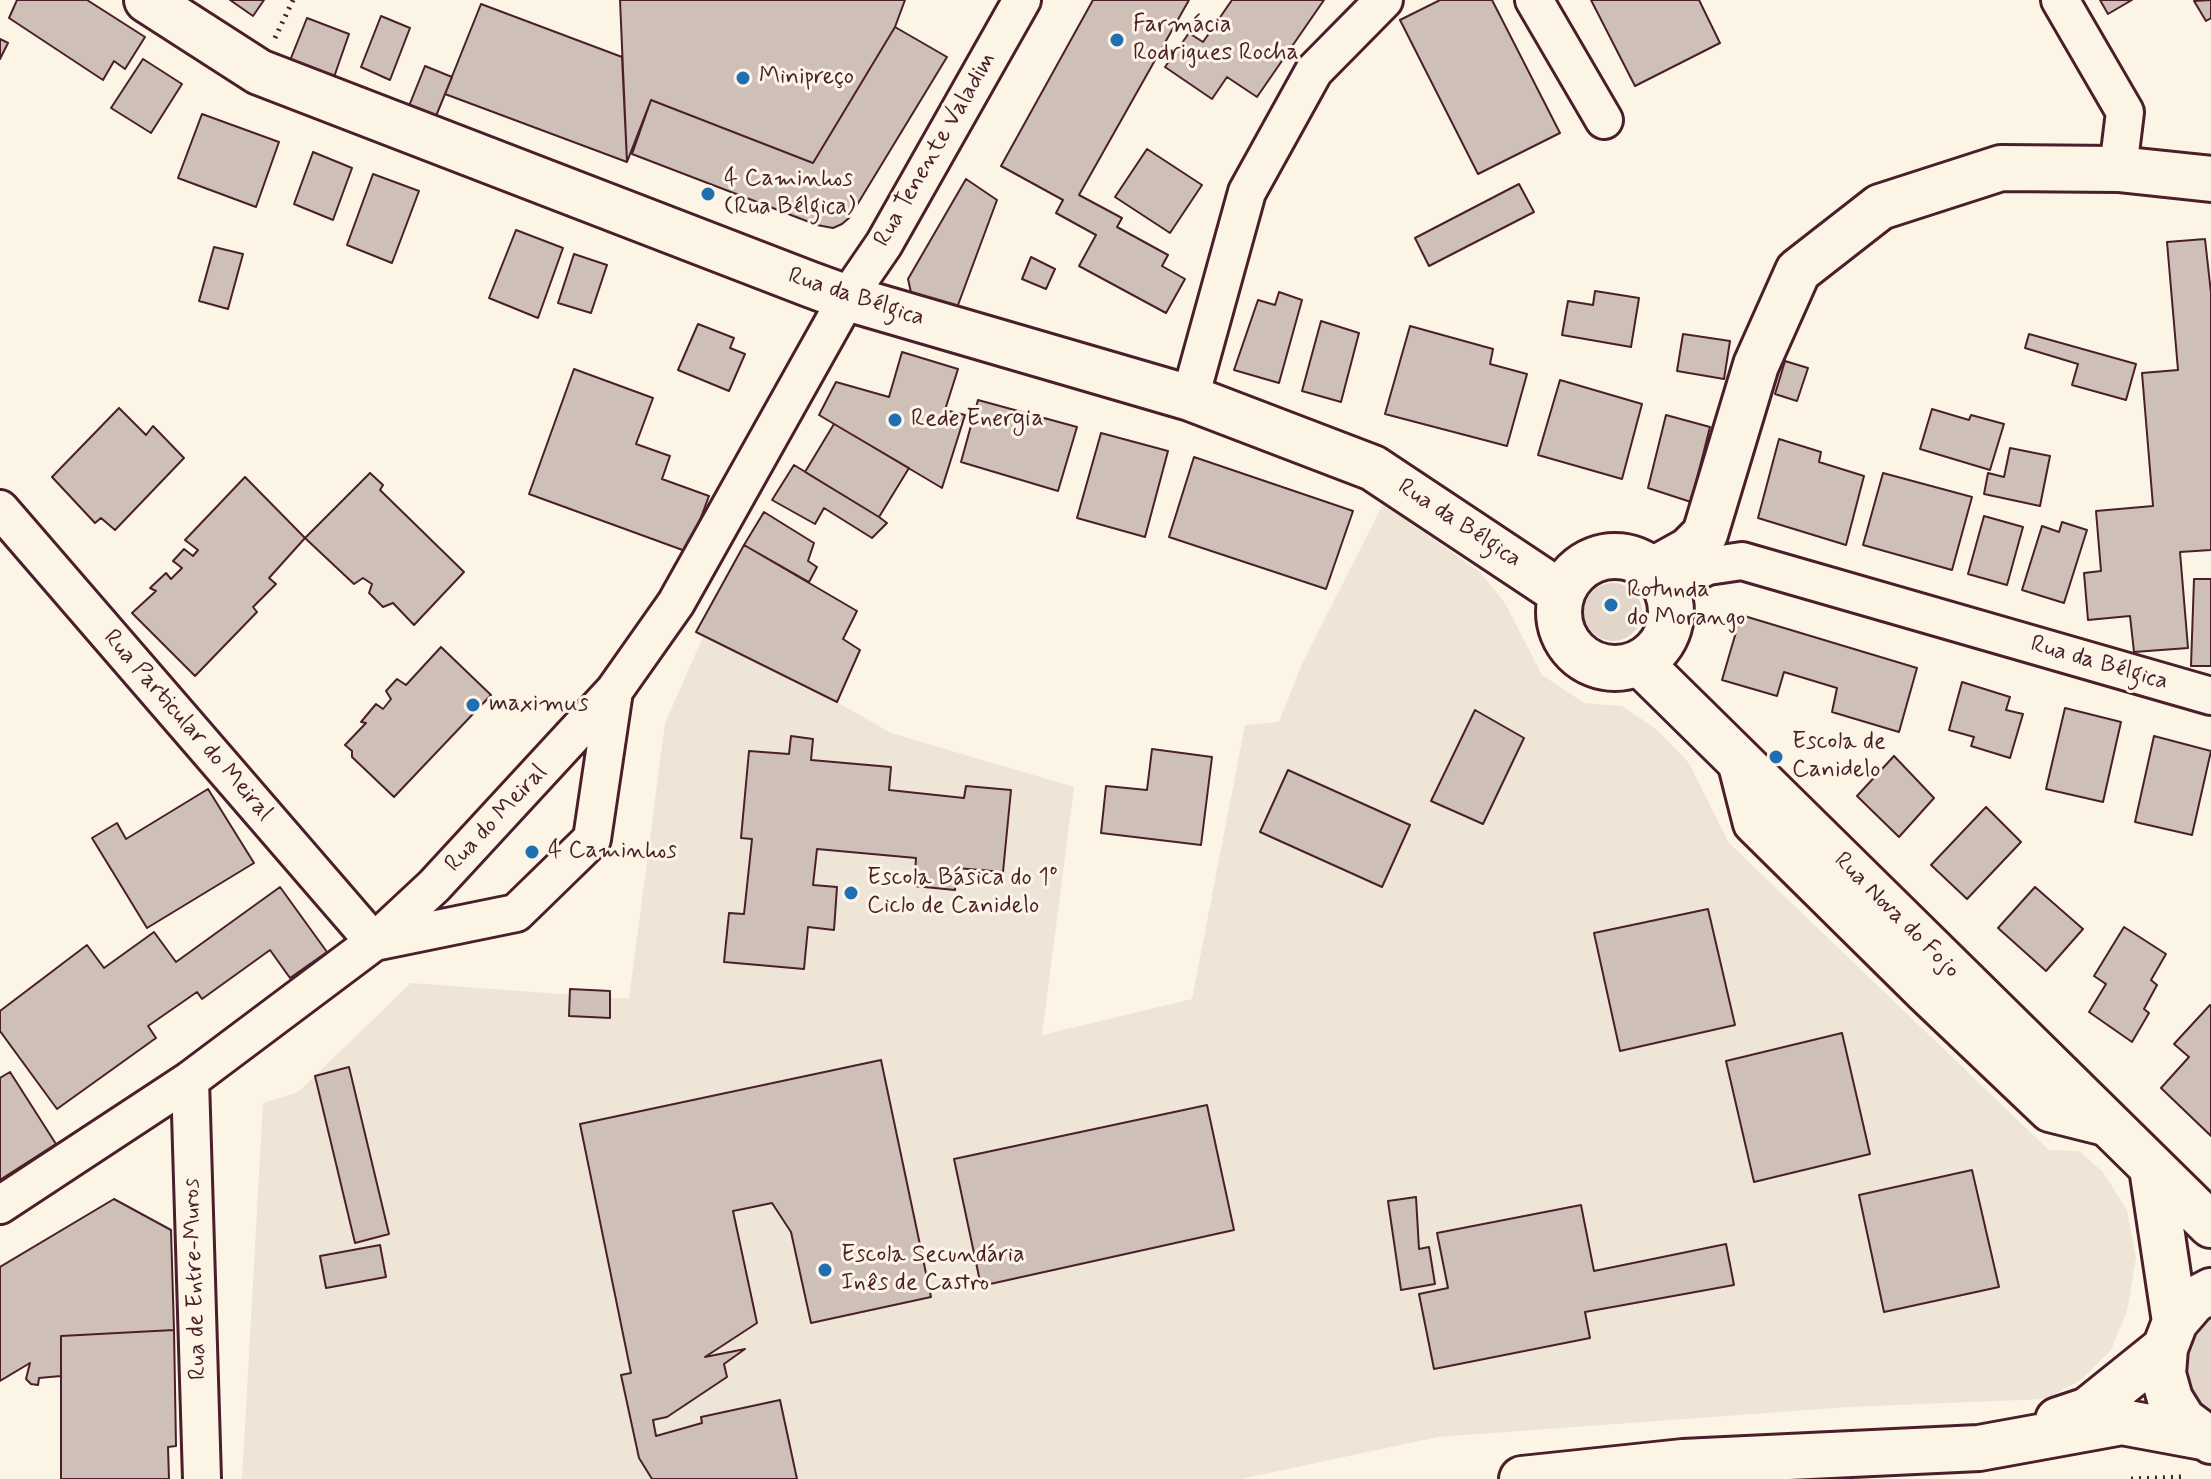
<!DOCTYPE html>
<html>
<head>
<meta charset="utf-8">
<style>
	body { margin:0 }
	canvas { display:block; background:#fcf5e5 }
</style>
</head>
<body>
<canvas width="2211" height="1479"></canvas>
<script>
const ctx = document.querySelector('canvas').getContext('2d');
ctx.lineJoin = 'round';
function fillPath(path, color) {
  ctx.fillStyle = color;
  ctx.fill(path, 'evenodd');
}
function poly(rows) {
  const path = new Path2D();
  for (const r of rows) {
    if (r.length === 3) {
      path.moveTo(r[0] + r[2], r[1]);
      path.arc(r[0], r[1], r[2], 0, 2 * Math.PI);
      continue;
    }
    path.moveTo(r[0], r[1]);
    for (let i = 2; i < r.length; i += 2) path.lineTo(r[i], r[i + 1]);
  }
  return path;
}
function strokePath(path, color, width, dash) {
  ctx.strokeStyle = color;
  ctx.lineWidth = width;
  ctx.lineCap = dash ? 'butt' : 'round';
  ctx.setLineDash(dash || []);
  ctx.stroke(path);
}
function write(font, color, halo, rows, align = 'center') {
  ctx.font = font + ' Mynerve,sans-serif';
  ctx.lineWidth = 6;
  ctx.setLineDash([]);
  ctx.textBaseline = 'middle';
  ctx.strokeStyle = halo;
  ctx.fillStyle = color;
  for (const [text, x, y, turn = 0] of rows) {
    ctx.save();
    ctx.translate(x, y);
    ctx.rotate((+turn || 0) * Math.PI / 180);
    ctx.textAlign = isNaN(turn) ? turn : align;
    if (halo) ctx.strokeText(text, 0, 0);
    ctx.fillText(text, 0, 0);
    ctx.restore();
  }
}
const built = poly([
	[1383,504,1480,572,1505,603,1542,675,1584,703,1622,706,1656,729,1689,763,1729,843,2049,1150,2079,1151,2103,1172,2127,1210,2136,1258,2127,1311,2111,1350,2081,1380,2046,1399,1849,1407,1438,1437,1241,1479,242,1479,263,1103,298,1092,411,983,629,999,665,723,703,637,837,702,891,733,1074,787,1042,1035,1192,999,1245,725,1279,722,1302,664]
]);
const green = poly([
	[1613,612,29],
	[2211,1318,2211,1412,2198,1401,2189,1383,2186,1363,2190,1343]
]);
const building = poly([
	[17,0,87,0,145,37,125,69,114,61,103,80,9,18,17,0],
	[230,0,264,0,253,16,230,0],
	[620,0,905,0,895,27,813,163,651,100,627,162,620,0],
	[1093,0,1189,0,1079,195,1122,218,1117,227,1168,255,1162,266,1185,279,1166,313,1079,266,1096,235,1056,213,1063,200,1001,166,1093,0],
	[1232,0,1324,0,1257,97,1227,77,1212,99,1165,67,1189,33,1203,42,1232,0],
	[1440,0,1492,0,1560,133,1478,174,1400,20,1440,0],
	[1591,0,1699,0,1720,43,1635,86,1591,0],
	[2100,0,2132,0,2108,14,2100,0],
	[2211,0,2211,18,2206,21,2194,1,2211,0],
	[481,4,622,57,627,162,445,94,481,4],
	[381,16,410,28,390,80,361,67,381,16],
	[307,18,349,34,333,80,289,63,307,18],
	[895,27,947,57,849,218,842,224,833,228,817,225,632,154,651,100,813,163,895,27],
	[0,39,8,43,0,59,0,39],
	[143,59,182,84,151,133,111,108,143,59],
	[425,66,452,77,436,116,409,106,425,66],
	[202,114,279,142,256,207,178,178,202,114],
	[1147,149,1202,185,1170,233,1115,197,1147,149],
	[313,152,352,168,333,220,294,204,313,152],
	[373,174,419,191,392,263,347,245,373,174],
	[966,179,997,200,955,313,912,297,908,279,966,179],
	[1519,184,1534,212,1429,266,1415,238,1519,184],
	[516,230,563,248,538,318,489,298,516,230],
	[2205,239,2211,293,2211,550,2180,552,2188,648,2134,652,2130,616,2088,620,2084,573,2101,571,2096,511,2153,506,2142,373,2178,370,2167,242,2205,239],
	[214,247,243,254,228,309,199,301,214,247],
	[574,254,607,265,591,313,558,303,574,254],
	[1031,257,1055,269,1046,289,1022,279,1031,257],
	[1595,291,1639,298,1631,347,1562,335,1568,301,1593,305,1595,291],
	[1279,292,1302,300,1279,383,1234,370,1258,300,1275,305,1279,292],
	[1321,321,1359,333,1341,402,1302,391,1321,321],
	[698,324,734,338,730,348,745,354,729,391,678,370,698,324],
	[1410,326,1493,349,1490,364,1527,374,1507,446,1385,414,1410,326],
	[1683,334,1730,341,1724,379,1677,371,1683,334],
	[2029,334,2136,364,2126,400,2072,385,2078,364,2025,348,2029,334],
	[902,352,958,369,945,410,965,415,942,488,819,415,836,382,889,397,902,352],
	[1785,361,1808,368,1797,401,1775,394,1785,361],
	[574,369,653,398,636,444,670,456,662,479,709,496,688,552,529,494,574,369],
	[1560,380,1642,404,1622,479,1538,455,1560,380],
	[978,400,1077,427,1058,491,961,462,978,400],
	[119,408,146,435,153,426,184,458,115,530,101,518,95,523,52,477,119,408],
	[1932,409,1969,420,1971,415,2004,424,1990,470,1920,449,1932,409],
	[1666,415,1710,427,1691,502,1648,488,1666,415],
	[834,424,909,468,879,517,805,472,834,424],
	[1101,433,1168,451,1145,537,1077,518,1101,433],
	[1779,439,1821,452,1819,462,1864,476,1846,545,1758,518,1779,439],
	[2010,448,2050,456,2040,506,1984,494,1988,473,2004,477,2010,448],
	[1194,457,1353,511,1326,589,1169,537,1194,457],
	[794,465,879,517,887,523,872,538,824,508,815,524,772,500,794,465],
	[370,473,383,485,380,490,464,572,414,625,393,603,383,607,369,593,372,584,363,578,354,584,305,538,370,473],
	[1883,473,1972,497,1952,570,1863,545,1883,473],
	[245,477,305,538,269,578,276,584,253,607,257,612,195,676,132,613,156,591,150,588,166,573,171,579,182,568,173,561,184,549,193,556,198,550,185,540,245,477],
	[764,512,814,543,808,561,817,567,809,582,744,545,764,512],
	[1984,516,2023,527,2007,585,1968,574,1984,516],
	[2062,522,2087,530,2064,603,2022,590,2042,526,2059,532,2062,522],
	[744,545,857,611,843,639,860,650,837,702,696,632,744,545],
	[2194,579,2211,579,2211,666,2191,666,2194,579],
	[1741,615,1917,668,1899,732,1832,712,1837,688,1784,672,1777,696,1722,680,1741,615],
	[441,647,491,695,394,797,352,757,352,751,345,745,366,723,361,722,376,704,383,709,391,699,386,691,397,679,406,685,441,647],
	[1962,682,2010,697,2006,710,2023,714,2010,758,1971,746,1974,737,1949,730,1962,682],
	[2065,708,2121,722,2103,802,2046,789,2065,708],
	[1475,710,1524,738,1483,824,1431,801,1475,710],
	[791,736,813,739,811,760,891,767,889,790,964,798,966,786,1011,790,1003,872,957,868,955,890,914,886,916,858,817,849,813,885,837,887,834,930,808,927,804,969,724,962,729,913,744,914,752,839,741,838,749,751,789,754,791,736],
	[2154,736,2211,751,2192,835,2135,822,2154,736],
	[1152,749,1212,757,1201,845,1101,833,1106,786,1147,790,1152,749],
	[1894,756,1934,798,1899,837,1857,796,1894,756],
	[1288,770,1410,825,1382,887,1260,832,1288,770],
	[208,789,254,863,147,928,92,838,117,823,126,839,208,789],
	[1986,807,2021,842,1967,899,1931,865,1986,807],
	[280,887,327,952,290,978,270,950,202,999,197,992,148,1026,156,1038,57,1109,0,1031,0,1011,87,945,104,968,154,932,176,962,280,887],
	[2035,887,2083,929,2046,971,1998,928,2035,887],
	[1708,909,1735,1025,1620,1051,1594,933,1708,909],
	[2124,927,2166,954,2151,980,2157,985,2144,1009,2149,1013,2132,1042,2089,1012,2106,984,2094,976,2124,927],
	[570,989,610,991,610,1018,569,1016,570,989],
	[2210,1005,2211,1006,2211,1136,2161,1088,2189,1057,2174,1044,2210,1005],
	[1842,1033,1870,1154,1754,1182,1726,1061,1842,1033],
	[881,1060,931,1297,811,1323,791,1232,772,1203,733,1211,757,1323,705,1357,745,1349,724,1364,727,1377,667,1417,653,1420,656,1436,702,1423,701,1417,780,1400,797,1479,652,1479,639,1458,621,1375,631,1373,580,1124,881,1060],
	[349,1067,389,1234,355,1243,315,1076,349,1067],
	[10,1072,56,1144,0,1180,0,1078,10,1072],
	[1207,1105,1234,1230,981,1286,954,1159,1207,1105],
	[1972,1170,1999,1287,1884,1312,1859,1195,1972,1170],
	[1416,1197,1419,1249,1429,1247,1435,1284,1401,1290,1388,1201,1416,1197],
	[114,1199,171,1230,174,1330,61,1336,61,1376,39,1378,38,1385,31,1384,26,1379,30,1363,0,1381,0,1267,114,1199],
	[1581,1205,1594,1271,1726,1244,1734,1285,1585,1312,1590,1338,1434,1369,1419,1294,1448,1288,1437,1233,1581,1205],
	[380,1245,386,1277,326,1288,320,1256,380,1245],
	[174,1330,176,1446,168,1447,169,1479,61,1479,61,1336,174,1330]
]);
const path = poly([
	[275,38,293,0],
	[2131,1479,2182,1477]
]);
const minor = poly([
	[1534,0,1604,120],
	[2060,0,2125,112,2118,169],
	[1190,398,1247,192,1314,71,1384,0],
	[0,509,374,942,516,913,592,839,614,691],
	[1665,586,1708,566,1742,561,2211,696],
	[1735,757,1752,824,1924,994,2049,1113,2113,1129],
	[190,1080,202,1479],
	[0,1205,190,1080,374,942,434,886,614,691,676,603,847,298,884,244,1022,0]
]);
const major = poly([
	[147,0,259,72,809,284,847,298,1190,398,1373,468,1561,593],
	[1615,612,56],
	[1640,663,2211,1225],
	[2152,1168,2175,1322],
	[2211,1291,2194,1300,2175,1322,2165,1348,2163,1374,2170,1399,2183,1420,2211,1441],
	[2058,1420,2088,1410,2165,1348],
	[1522,1479,1683,1462,1979,1448,2122,1422,2203,1437]
]);
const highway = poly([
	[1653,570,1689,550,1705,534,1756,365,1798,271,1880,207,2001,168,2118,169,2211,179]
]);
const markers = [
	[1117,40,8,"#1f6fb2"],
	[743,78,8,"#1f6fb2"],
	[708,194,8,"#1f6fb2"],
	[895,420,8,"#1f6fb2"],
	[1611,605,8,"#1f6fb2"],
	[473,705,8,"#1f6fb2"],
	[1776,757,8,"#1f6fb2"],
	[532,852,8,"#1f6fb2"],
	[851,893,8,"#1f6fb2"],
	[825,1270,8,"#1f6fb2"]
];
const poiNames = [
	["Farmácia",1133,26],
	["Rodrigues Rocha",1133,54],
	["Minipreço",759,78],
	["4 Caminhos",724,180],
	["(Rua Bélgica)",724,208],
	["Rede Energia",911,420],
	["Rotunda",1627,591],
	["do Morango",1627,619],
	["maximus",489,705],
	["Escola de",1792,743],
	["Canidelo",1792,771],
	["4 Caminhos",548,852],
	["Escola Básica do 1º",867,879],
	["Ciclo de Canidelo",867,907],
	["Escola Secundária",841,1256],
	["Inês de Castro",841,1284]
];
const streetNames = [
	["Rua Tenente Valadim",936,150,-60],
	["Rua da Bélgica",856,298,18],
	["Rua da Bélgica",1459,524,33],
	["Rua da Bélgica",2099,664,16],
	["Rua Particular do Meiral",187,726,49],
	["Rua do Meiral",497,819,-47],
	["Rua Nova do Fojo",1896,916,45],
	["Rua de Entre-Muros",196,1279,-92]
];
fillPath(built, '#eee5d7');
fillPath(green, '#e2d5ca');
fillPath(building, '#cfc0b7');
strokePath(building, '#4a1f2b', 2);
strokePath(minor, '#4a1f2b', 42);
strokePath(major, '#4a1f2b', 50);
strokePath(highway, '#4a1f2b', 50);
strokePath(path, '#4a1f2b', 5, [2, 6]);
strokePath(minor, '#fcf5e5', 36);
strokePath(major, '#fcf5e5', 44);
strokePath(highway, '#fcf5e5', 44);
for (const [x, y, r, color] of markers) {
  const dot = new Path2D();
  dot.arc(x, y, r, 0, 2 * Math.PI);
  ctx.fillStyle = color;
  ctx.fill(dot);
  strokePath(dot, '#fcf5e5', 3);
}
write('24px', '#4a1f2b', '#fcf5e5', poiNames, 'left');
write('24px', '#4a1f2b', '#fcf5e5', streetNames);
</script>
</body>
</html>
